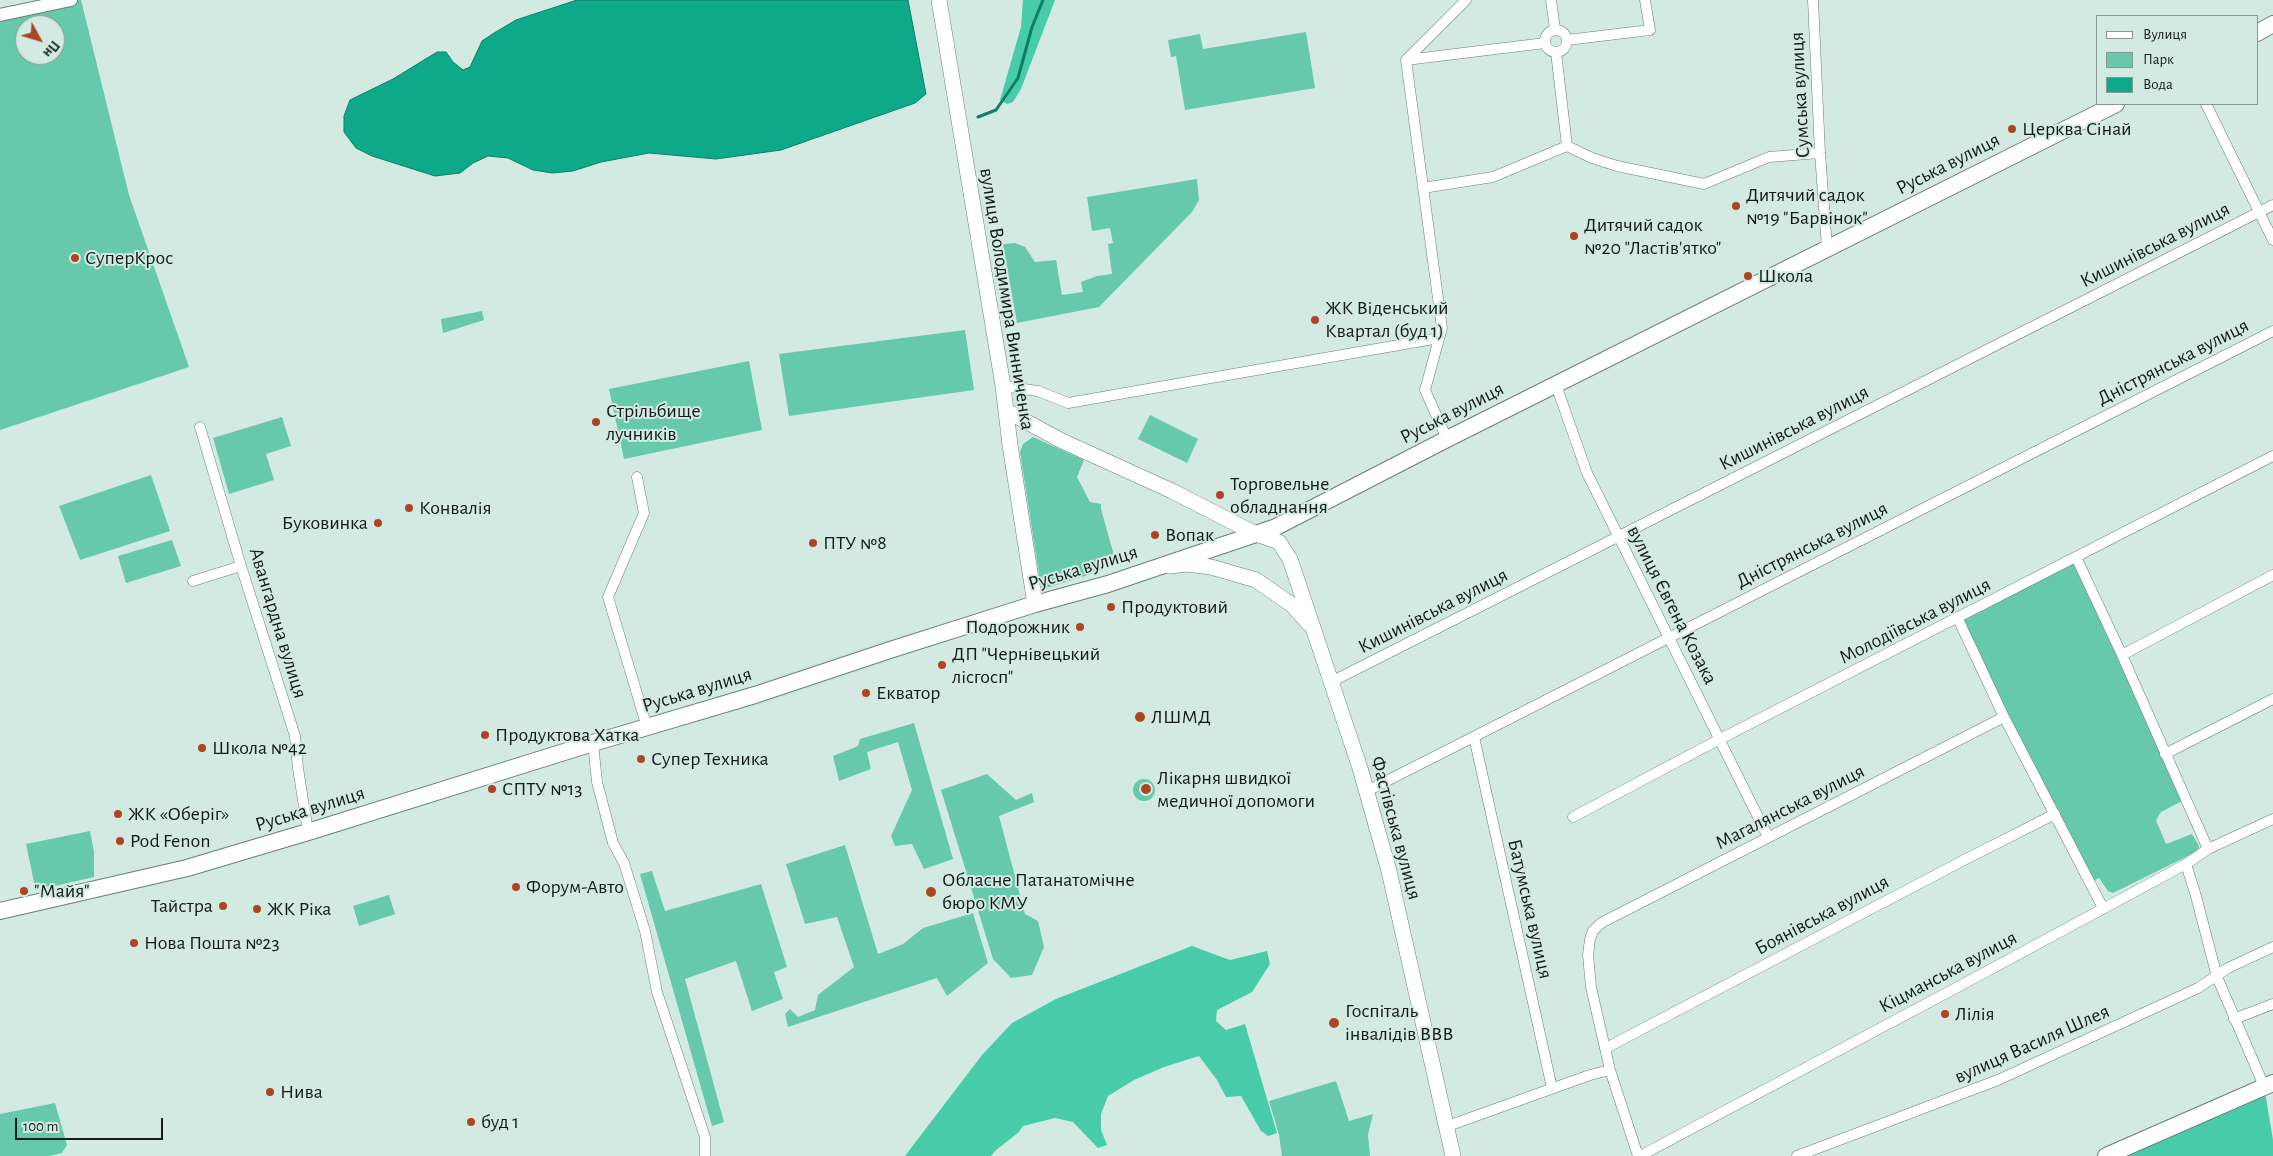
<!DOCTYPE html>
<html>
<head>
<meta charset="utf-8">
<style>
	body { margin:0 }
	#map { position:relative; width:2273px; height:1156px; overflow:hidden; background:#d3eae2; font-family:"Alegreya Sans",sans-serif }
	canvas { display:block }
	.legend { position:absolute; left:2096px; top:15px; width:162px; height:90px; box-sizing:border-box; background:#d3eae2; border:1px solid #869791; margin:0; padding:6px 9px; list-style:none; font-size:15px; color:#121b18 }
	.legend li { display:flex; align-items:center; gap:10px; height:25px }
	.legend b { width:25px; border:1px solid #869791 }
	.north { position:absolute; left:15px; top:15px; width:50px; height:50px; box-sizing:border-box; background:#d3eae2; border:1px solid #869791; border-radius:50%; rotate:129deg; font-size:14px; font-weight:700; line-height:20px; text-align:center; color:#121b18 }
	.north::after { content:''; display:block; margin:auto; width:18px; height:22px; background:#ad4521; clip-path:polygon(50% 0,100% 100%,50% 72%,0 100%) }
	.scale { position:absolute; left:15px; top:1118px; width:148px; height:22px; box-sizing:border-box; border:2px solid #121b18; border-top:0; padding-left:6px; font-size:15px; line-height:18px; white-space:nowrap; color:#121b18; -webkit-text-stroke:4px #d3eae2; paint-order:stroke }
</style>
</head>
<body>
<div id="map">
<canvas width="2273" height="1156"></canvas>
<ul class="legend">
<li><b style="height:6px;background:#fff"></b>Вулиця</li>
<li><b style="height:14px;background:#66c9ac"></b>Парк</li>
<li><b style="height:14px;background:#0da988"></b>Вода</li>
</ul>
<div class="north">Пн</div>
<div class="scale">100 m</div>
</div>
<script>
const ctx = document.querySelector('canvas').getContext('2d');
ctx.lineJoin = 'round';
function fillPath(path, color) {
  ctx.fillStyle = color;
  ctx.fill(path, 'evenodd');
}
function poly(rows) {
  const path = new Path2D();
  for (const r of rows) {
    if (r.length === 3) {
      path.moveTo(r[0] + r[2], r[1]);
      path.arc(r[0], r[1], r[2], 0, 2 * Math.PI);
      continue;
    }
    path.moveTo(r[0], r[1]);
    for (let i = 2; i < r.length; i += 2) path.lineTo(r[i], r[i + 1]);
  }
  return path;
}
function strokePath(path, color, width, dash) {
  ctx.strokeStyle = color;
  ctx.lineWidth = width;
  ctx.lineCap = dash ? 'butt' : 'round';
  ctx.setLineDash(dash || []);
  ctx.stroke(path);
}
function write(font, color, halo, rows, align = 'center') {
  ctx.font = font + ' "Alegreya Sans",sans-serif';
  ctx.lineWidth = 4;
  ctx.setLineDash([]);
  ctx.textBaseline = 'middle';
  ctx.strokeStyle = halo;
  ctx.fillStyle = color;
  for (const [text, x, y, turn = 0] of rows) {
    ctx.save();
    ctx.translate(x, y);
    ctx.rotate((+turn || 0) * Math.PI / 180);
    ctx.textAlign = isNaN(turn) ? turn : align;
    if (halo) ctx.strokeText(text, 0, 0);
    ctx.fillText(text, 0, 0);
    ctx.restore();
  }
}
const green = poly([
	[59,0,81,0,129,195,189,367,0,430,0,13],
	[25,25,55,25,55,55,25,55],
	[1306,32,1315,88,1185,110,1176,56,1171,57,1168,40,1200,34,1203,49],
	[1197,179,1199,200,1192,212,1099,307,1017,323,1003,244,1015,243,1025,247,1035,262,1056,260,1062,295,1083,292,1081,282,1097,276,1112,274,1108,244,1113,243,1110,228,1092,231,1087,197],
	[482,311,484,320,443,333,441,319],
	[965,330,974,390,789,416,779,354],
	[749,361,762,430,624,459,609,389],
	[1150,415,1198,439,1187,463,1138,439],
	[282,417,291,446,266,454,274,480,229,494,213,438],
	[1033,437,1084,460,1077,477,1090,502,1101,504,1101,509,1115,559,1099,563,1101,571,1043,589,1041,587,1020,452,1023,444],
	[151,475,170,531,80,560,59,506],
	[172,540,181,566,126,583,118,556],
	[2076,557,2186,799,2161,812,2156,820,2166,844,2192,834,2199,846,2198,851,2113,893,2108,891,2099,878,2089,883,1957,619],
	[914,723,953,859,924,869,912,844,895,846,891,836,912,790,898,742,867,752,871,769,839,781,833,756,858,746,860,739],
	[987,774,1016,800,1032,793,1034,802,999,816,1025,914,1038,921,1044,947,1032,975,1011,978,993,959,941,790],
	[1144,790,11],
	[90,831,94,852,94,877,55,886,35,887,26,844],
	[845,845,878,954,903,944,923,928,973,913,988,963,947,996,937,978,788,1027,785,1014,790,1009,798,1017,815,1010,818,995,854,967,837,917,805,924,786,864],
	[652,871,665,911,761,884,787,967,774,972,783,999,752,1011,736,961,685,979,724,1122,712,1126,640,874],
	[389,895,395,914,359,926,353,906],
	[1336,1081,1349,1121,1373,1114,1368,1135,1370,1156,1282,1156,1279,1135,1269,1101],
	[55,1103,67,1145,62,1153,49,1156,0,1156,0,1114]
]);
const forest = poly([
	[1023,0,1055,0,1021,89,1013,102,1007,104,1000,100,1021,27],
	[1192,946,1230,960,1267,951,1270,964,1252,992,1217,1010,1216,1021,1226,1030,1245,1024,1277,1133,1268,1136,1261,1131,1241,1096,1226,1097,1217,1080,1199,1056,1164,1067,1134,1080,1108,1096,1101,1114,1101,1130,1107,1145,1098,1148,1073,1122,1055,1118,1023,1126,1019,1132,995,1151,991,1156,905,1156,982,1055,1012,1023,1056,999],
	[2264,1086,2273,1140,2273,1156,2105,1156]
]);
const water = poly([
	[577,0,908,0,926,94,915,103,781,150,716,159,649,153,601,162,573,171,552,173,533,170,508,158,488,156,473,163,460,173,435,176,372,156,356,148,344,132,344,116,350,100,393,79,437,52,446,52,453,62,463,70,470,67,482,41,494,33,516,20,577,0]
]);
const stream = poly([
	[978,117,996,110,1018,78,1032,27,1043,0]
]);
const minor = poly([
	[1551,0,1555,29],
	[1813,0,1820,153,1827,248],
	[1556,41,11],
	[1567,40,1650,30,1645,0],
	[1556,52,1567,146,1592,158,1617,166,1704,184,1769,157,1820,153],
	[1406,60,1442,328,1425,390,1447,439],
	[1406,60,1545,43],
	[1406,60,1466,0],
	[2206,104,2273,240],
	[1423,188,1493,177,1567,146],
	[1556,385,1587,473,1768,837],
	[1003,386,1038,391,1068,403,1439,338],
	[200,427,241,566,295,736,298,768,308,832],
	[637,477,644,513,608,597,647,727],
	[2076,557,2122,655,2208,849],
	[193,581,241,566],
	[1958,619,2004,717,2103,908],
	[2122,655,2273,575],
	[1331,682,2273,205],
	[1474,737,1552,1088],
	[593,743,597,782,613,843,624,863,645,931,657,992,705,1137,705,1156],
	[2165,754,2273,699],
	[1367,791,2273,331],
	[1573,817,1720,739,2273,456],
	[2186,864,2196,896,2217,977,2264,1086],
	[2234,1019,2273,1004],
	[1606,1048,1966,859,2055,814],
	[1445,1127,1590,1075,1610,1070],
	[1638,1156,1610,1070,1591,987,1588,955,1590,939,1593,931,1601,923,2004,717],
	[1640,1156,1954,989,2186,864,2208,849,2273,819],
	[1797,1156,1998,1080,2198,988,2228,968,2273,947]
]);
const tertiary = poly([
	[0,15,71,0]
]);
const secondary = poly([
	[939,0,1003,386,1010,445,1035,604],
	[1007,411,1060,440,1172,491,1256,534,1279,542,1290,559,1360,768,1389,871,1453,1156],
	[1170,566,1187,564,1211,567,1256,580,1292,605,1309,624]
]);
const primary = poly([
	[2257,33,2273,24],
	[0,911,187,868,308,832,593,743,755,695,890,650,1035,604,1108,584,1256,534,1276,527,1447,439,2116,104],
	[2106,1156,2273,1083]
]);
const markers = [
	[2012,129,5,"#ad4521"],
	[1736,206,5,"#ad4521"],
	[1574,236,5,"#ad4521"],
	[75,258,5,"#ad4521"],
	[1748,276,5,"#ad4521"],
	[1315,320,5,"#ad4521"],
	[596,422,5,"#ad4521"],
	[1220,495,5,"#ad4521"],
	[409,508,5,"#ad4521"],
	[378,523,5,"#ad4521"],
	[1155,535,5,"#ad4521"],
	[813,543,5,"#ad4521"],
	[1111,607,5,"#ad4521"],
	[1080,627,5,"#ad4521"],
	[942,665,5,"#ad4521"],
	[866,693,5,"#ad4521"],
	[1140,717,6,"#ad4521"],
	[485,735,5,"#ad4521"],
	[202,748,5,"#ad4521"],
	[641,759,5,"#ad4521"],
	[492,789,5,"#ad4521"],
	[1146,789,6,"#ad4521"],
	[118,814,5,"#ad4521"],
	[120,841,5,"#ad4521"],
	[516,887,5,"#ad4521"],
	[24,891,5,"#ad4521"],
	[931,892,6,"#ad4521"],
	[223,906,5,"#ad4521"],
	[257,909,5,"#ad4521"],
	[134,943,5,"#ad4521"],
	[1945,1014,5,"#ad4521"],
	[1334,1023,6,"#ad4521"],
	[270,1092,5,"#ad4521"],
	[471,1122,5,"#ad4521"]
];
const streetNames = [
	["Сумська вулиця",1800,95,-93],
	["Руська вулиця",1948,164,-27],
	["Кишинівська вулиця",2155,245,-27],
	["вулиця Володимира Винниченка",1007,299,81],
	["Дністрянська вулиця",2173,362,-27],
	["Руська вулиця",1452,413,-27],
	["Кишинівська вулиця",1794,428,-27],
	["Дністрянська вулиця",1812,545,-27],
	["Руська вулиця",1083,568,-17],
	["вулиця Євгена Козака",1672,605,63],
	["Кишинівська вулиця",1433,611,-27],
	["Молодіївська вулиця",1915,621,-27],
	["Авангардна вулиця",278,623,73],
	["Руська вулиця",697,690,-17],
	["Магалянська вулиця",1790,807,-27],
	["Руська вулиця",310,809,-17],
	["Фастівська вулиця",1396,828,75],
	["Батумська вулиця",1530,909,77],
	["Боянівська вулиця",1822,915,-28],
	["Кіцманська вулиця",1948,972,-28],
	["вулиця Василя Шлея",2032,1044,-24]
];
const poiNames = [
	["Церква Сінай",2022,129],
	["Дитячий садок",1746,195],
	["№19 \"Барвінок\"",1746,218],
	["Дитячий садок",1584,225],
	["№20 \"Ластів'ятко\"",1584,248],
	["СуперКрос",85,258],
	["Школа",1758,276],
	["ЖК Віденський",1325,308],
	["Квартал (буд 1)",1325,331],
	["Стрільбище",606,411],
	["лучників",606,434],
	["Торговельне",1230,484],
	["обладнання",1230,507],
	["Конвалія",419,508],
	["Буковинка",368,523,"right"],
	["Вопак",1165,535],
	["ПТУ №8",823,543],
	["Продуктовий",1121,607],
	["Подорожник",1070,627,"right"],
	["ДП \"Чернівецький",952,654],
	["лісгосп\"",952,677],
	["Екватор",876,693],
	["ЛШМД",1151,717],
	["Продуктова Хатка",495,735],
	["Школа №42",212,748],
	["Супер Техника",651,759],
	["Лікарня швидкої",1157,778],
	["медичної допомоги",1157,801],
	["СПТУ №13",502,789],
	["ЖК «Оберіг»",128,814],
	["Pod Fenon",130,841],
	["Обласне Патанатомічне",942,880],
	["бюро КМУ",942,903],
	["Форум-Авто",526,887],
	["\"Майя\"",34,891],
	["Тайстра",213,906,"right"],
	["ЖК Ріка",267,909],
	["Нова Пошта №23",144,943],
	["Госпіталь",1345,1011],
	["інвалідів ВВВ",1345,1034],
	["Лілія",1955,1014],
	["Нива",280,1092],
	["буд 1",481,1122]
];
fillPath(green, '#66c9ac');
fillPath(forest, '#48cba9');
fillPath(water, '#0da988');
strokePath(water, '#0e7e66', 1);
strokePath(stream, '#0e7e66', 3);
strokePath(minor, '#687e76', 11);
strokePath(tertiary, '#687e76', 14);
strokePath(secondary, '#687e76', 16);
strokePath(primary, '#687e76', 18);
strokePath(minor, '#fff', 10);
strokePath(tertiary, '#fff', 12);
strokePath(secondary, '#fff', 15);
strokePath(primary, '#fff', 16);
for (const [x, y, r, color] of markers) {
  const dot = new Path2D();
  dot.arc(x, y, r, 0, 2 * Math.PI);
  ctx.fillStyle = color;
  ctx.fill(dot);
  strokePath(dot, '#d3eae2', 2);
}
write('20px', '#121b18', '#d3eae2', streetNames);
write('20px', '#121b18', '#d3eae2', poiNames, 'left');
</script>
</body>
</html>
